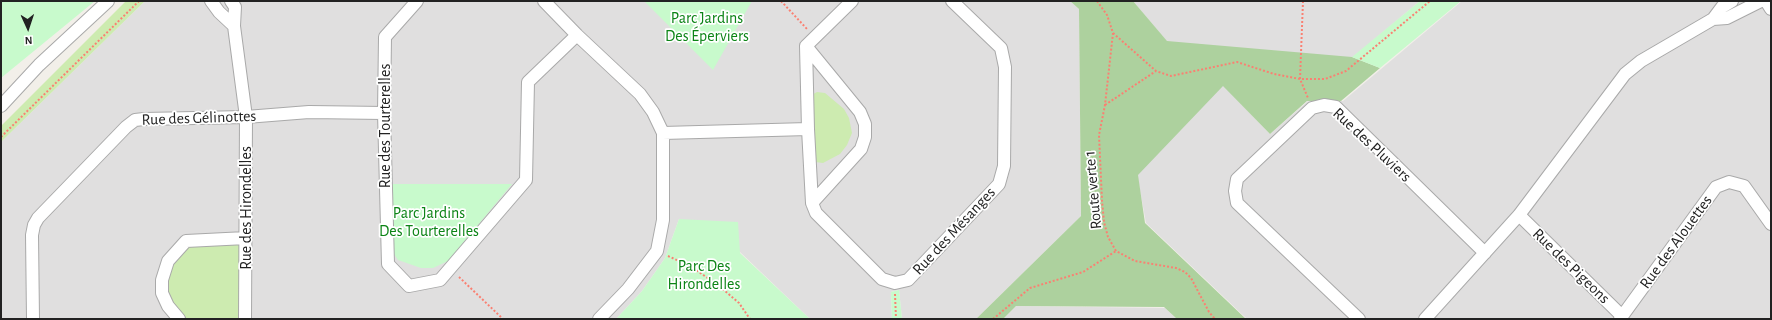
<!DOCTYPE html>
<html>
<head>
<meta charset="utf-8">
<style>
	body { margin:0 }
	#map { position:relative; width:1772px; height:320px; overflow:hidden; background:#f2efe9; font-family:"Alegreya Sans",sans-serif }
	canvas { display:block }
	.frame { position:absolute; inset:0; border:2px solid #222; pointer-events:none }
	.north { position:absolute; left:8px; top:8px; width:40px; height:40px; -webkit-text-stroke:3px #fff; paint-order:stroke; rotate:177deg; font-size:11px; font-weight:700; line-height:16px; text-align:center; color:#222 }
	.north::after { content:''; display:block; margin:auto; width:14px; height:18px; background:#222; clip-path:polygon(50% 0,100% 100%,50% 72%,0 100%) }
</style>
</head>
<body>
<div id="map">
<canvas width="1772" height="320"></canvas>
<div class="frame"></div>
<div class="north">N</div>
</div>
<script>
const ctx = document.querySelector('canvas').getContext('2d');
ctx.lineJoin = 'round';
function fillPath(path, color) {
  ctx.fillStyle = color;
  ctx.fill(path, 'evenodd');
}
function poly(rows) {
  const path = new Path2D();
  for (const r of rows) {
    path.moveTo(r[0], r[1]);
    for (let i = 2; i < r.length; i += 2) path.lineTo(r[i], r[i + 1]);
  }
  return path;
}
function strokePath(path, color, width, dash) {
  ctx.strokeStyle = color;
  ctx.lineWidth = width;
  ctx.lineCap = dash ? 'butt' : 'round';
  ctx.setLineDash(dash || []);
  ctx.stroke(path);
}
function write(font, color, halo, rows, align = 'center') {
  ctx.font = font + ' "Alegreya Sans",sans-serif';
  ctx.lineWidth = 3.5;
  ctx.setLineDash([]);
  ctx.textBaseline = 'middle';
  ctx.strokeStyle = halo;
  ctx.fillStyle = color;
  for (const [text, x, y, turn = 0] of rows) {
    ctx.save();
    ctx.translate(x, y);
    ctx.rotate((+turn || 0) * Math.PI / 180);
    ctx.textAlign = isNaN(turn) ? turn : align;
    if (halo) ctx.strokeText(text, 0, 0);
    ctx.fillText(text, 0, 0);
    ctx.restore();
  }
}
const residential = poly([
	[145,1,1070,1,1079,9,1081,216,976,319,902,319,899,290,891,292,892,319,810,319,740,252,679,219,665,258,642,291,616,319,1,319,1,142],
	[1133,1,1420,1,1352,58,1169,44],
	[1462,1,1766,1,1771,9,1771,319,1247,319,1146,223,1137,174,1223,85,1270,134,1308,101,1343,101],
	[1016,306,1165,308,1177,319,1003,319]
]);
const grass = poly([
	[126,1,145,1,1,142,1,126],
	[817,92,825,93,844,109,849,118,852,133,847,145,840,154,823,163,815,162,810,96],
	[246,238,245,319,179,319,162,293,168,261,186,241]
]);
const forest = poly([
	[1070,1,1133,1,1167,41,1352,57,1380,68,1341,101,1307,101,1270,134,1223,86,1138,175,1145,223,1246,319,1177,319,1164,307,1016,306,1003,319,976,319,1081,216,1079,9]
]);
const park = poly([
	[1,1,95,1,1,78],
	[644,1,752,1,713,70],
	[1420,1,1461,1,1380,68,1352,57],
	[389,184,512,184,448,261,433,268,421,268,398,260,392,251],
	[679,219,738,222,740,253,810,319,616,319,642,291,665,258],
	[899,290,902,319,892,319,891,292]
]);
const path = poly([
	[781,1,807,29],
	[1097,1,1107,15,1113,33,1105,105,1099,135,1102,201,1104,222,1108,237,1116,251,1135,261,1176,268,1185,272,1191,278,1209,312,1215,319],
	[1303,1,1300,79,1308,98],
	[1113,33,1156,71,1171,76,1237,62,1274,74,1300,79,1325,79,1346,71,1430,1],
	[1105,105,1156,71],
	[1,137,139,1],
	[668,256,690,266,718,285,739,303,750,319],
	[459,277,503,319],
	[895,294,896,319],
	[993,319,1030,288,1083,272,1116,251]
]);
const minor = poly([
	[211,1,219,12,234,26],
	[231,1,235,7,234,26,246,117,245,319],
	[417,1,385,37,384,113,388,264,409,286,440,280,526,180,528,82,577,35],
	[544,1,577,35,640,94,653,112,663,133,663,220,657,251,628,289,599,319],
	[852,1,806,46,808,129,812,203,816,213,882,279,895,283,908,280,999,184,1004,166,1005,67,1001,48,952,1],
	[1766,1,1771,9],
	[1713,19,1722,7,1732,1],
	[806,46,860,112,865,124,865,137,861,149,812,203],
	[1,106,39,65,108,1],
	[663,133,808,129],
	[1519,215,1622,316],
	[33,319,32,235,34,225,38,218,126,127,135,120,144,119,246,117,309,112,384,113],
	[179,319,168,306,162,293,162,280,168,261,186,241,246,238],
	[1359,319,1237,203,1235,191,1237,179,1312,108,1324,105,1336,107,1485,253],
	[1425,319,1519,215,1625,74,1641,61,1713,19,1727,18,1761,1],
	[1620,319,1716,187,1729,182,1744,186,1771,224]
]);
const parkNames = [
	["Parc Jardins",707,18],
	["Des Éperviers",707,36],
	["Parc Jardins",429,213],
	["Des Tourterelles",429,231],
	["Parc Des",704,266],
	["Hirondelles",704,284]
];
const streetNames = [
	["Rue des Gélinottes",199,118,-2],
	["Rue des Tourterelles",385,126,-90],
	["Rue des Pluviers",1372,145,43],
	["Route verte 1",1093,190,-95],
	["Rue des Hirondelles",246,208,-90],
	["Rue des Mésanges",954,231,-47],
	["Rue des Alouettes",1676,242,-54],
	["Rue des Pigeons",1571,266,44]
];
fillPath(residential, '#e0dfdf');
fillPath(grass, '#cdebb0');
fillPath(forest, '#add19e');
fillPath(park, '#c8facc');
strokePath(minor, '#a9a9a9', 14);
strokePath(path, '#fa8072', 2, [2, 2]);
strokePath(minor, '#fff', 12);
write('16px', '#0c8416', '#fff', parkNames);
write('16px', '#222', '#fff', streetNames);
</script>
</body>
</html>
